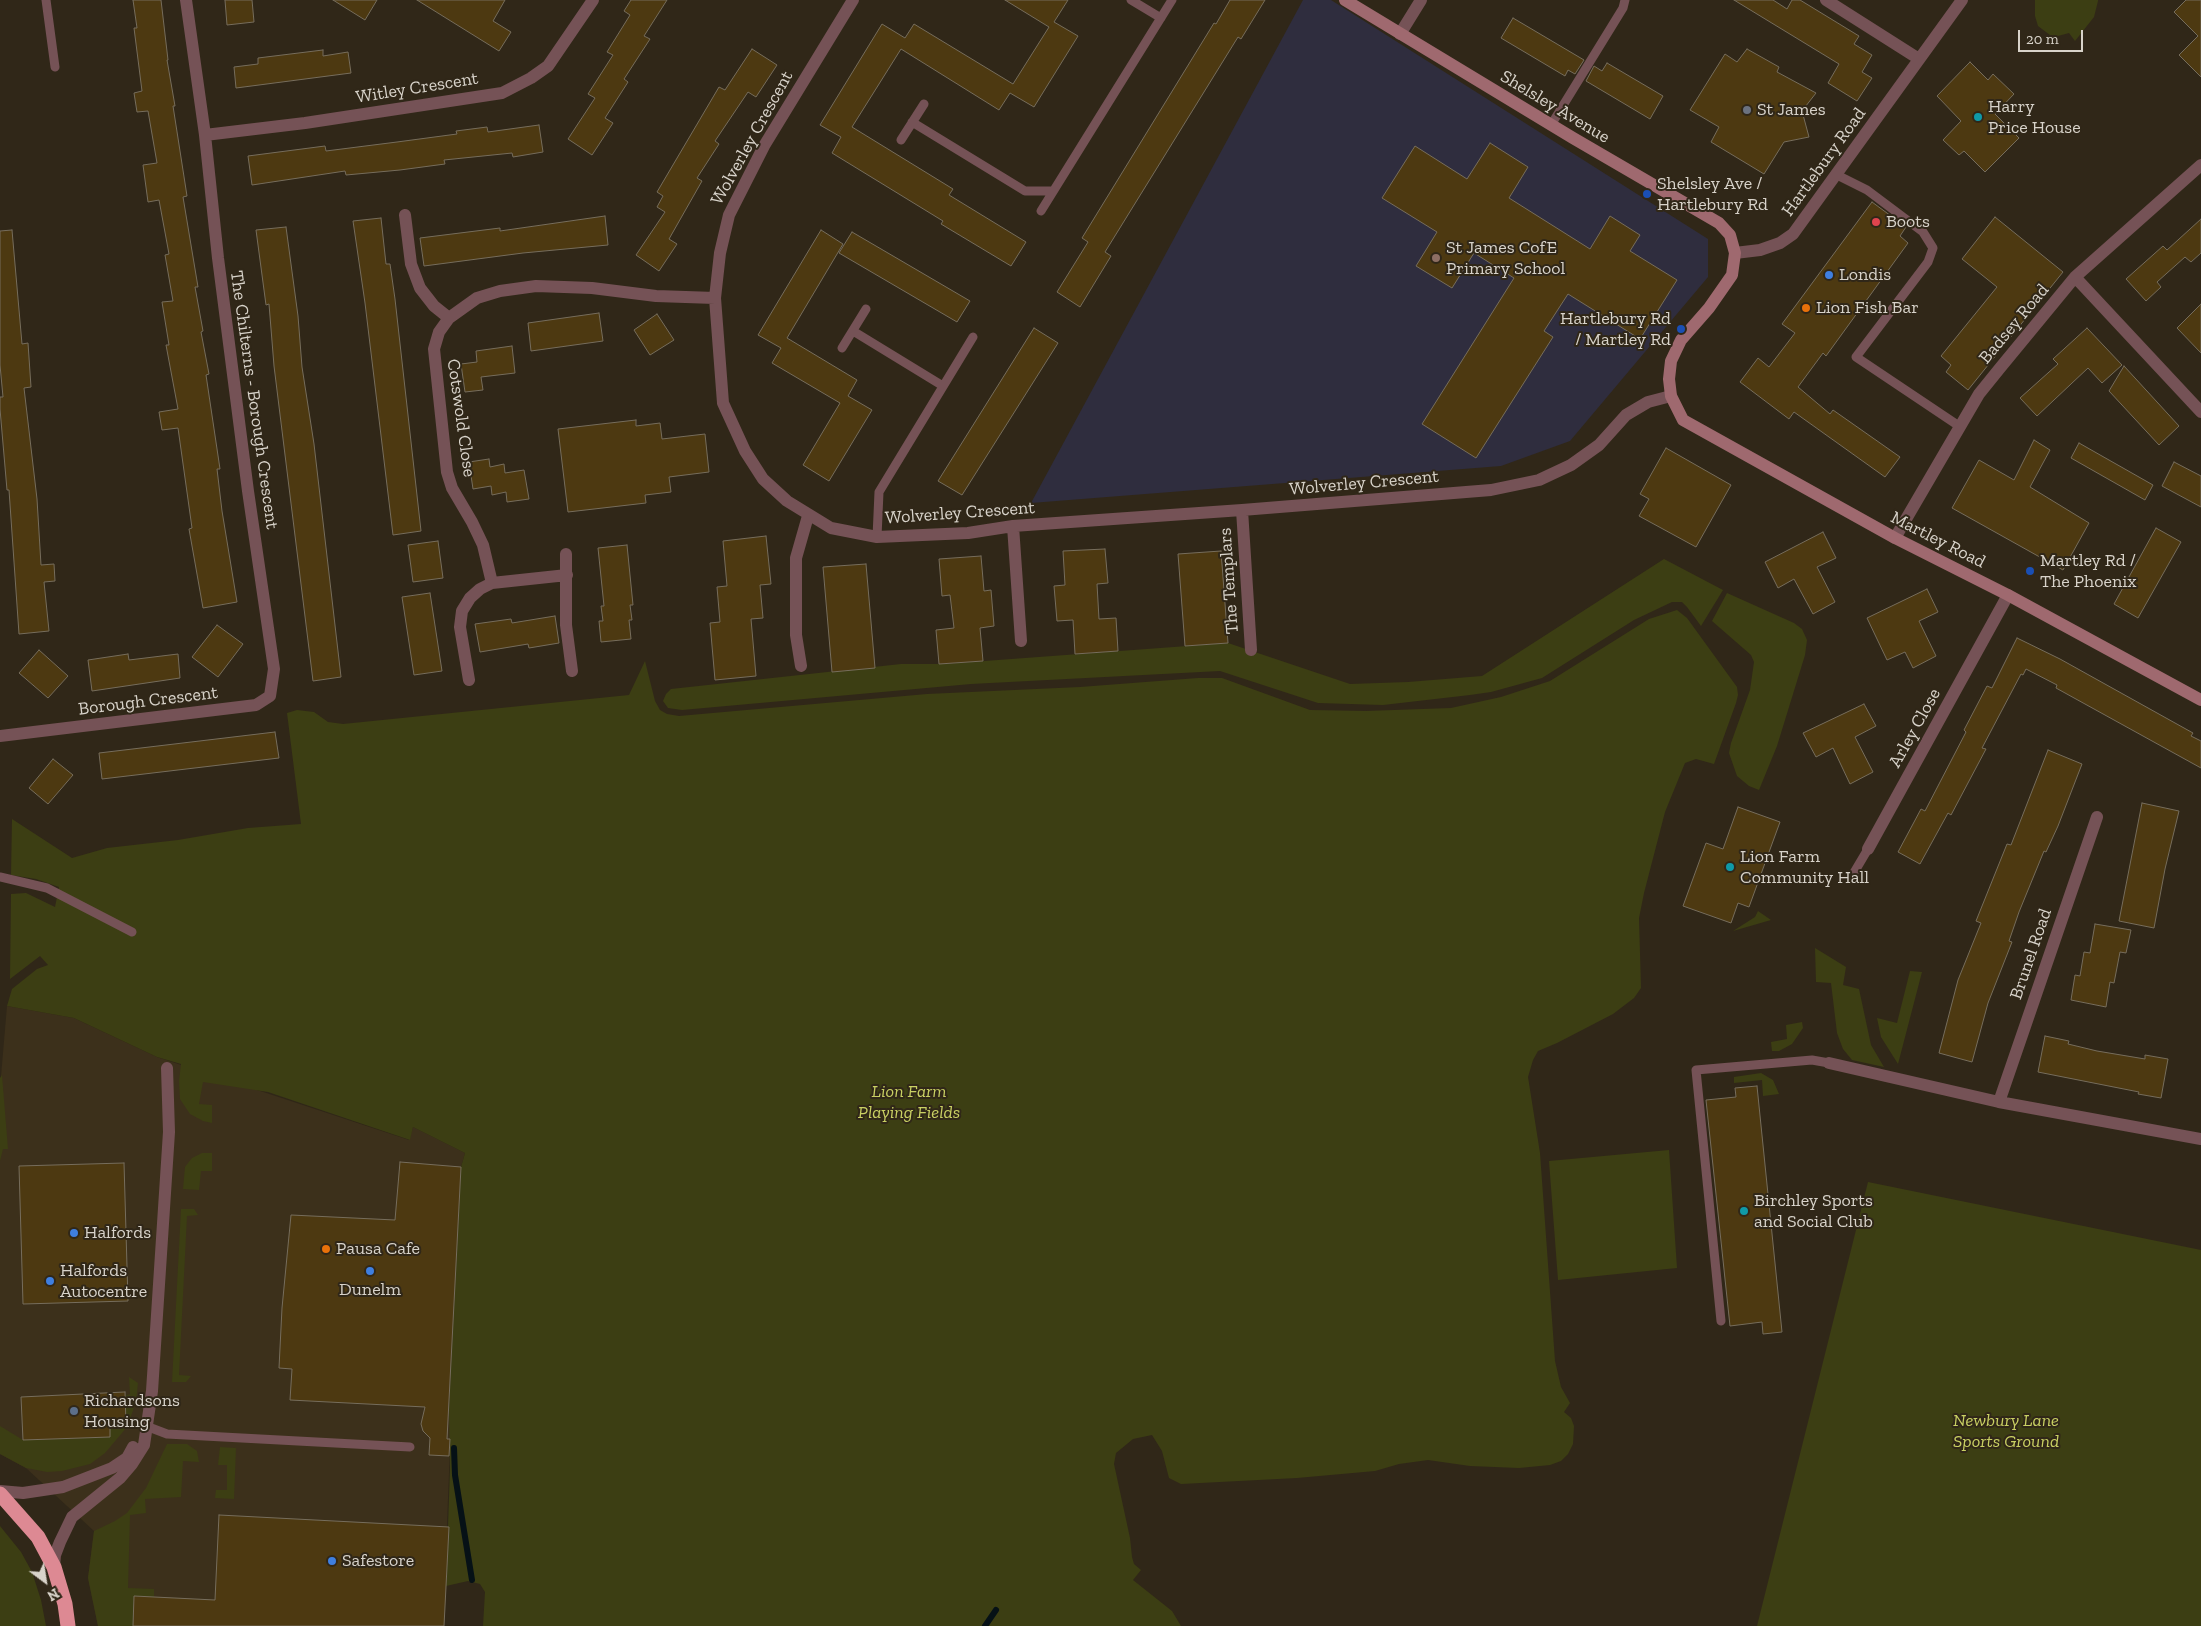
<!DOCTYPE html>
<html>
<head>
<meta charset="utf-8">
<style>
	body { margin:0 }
	#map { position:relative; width:2201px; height:1626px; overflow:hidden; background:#302718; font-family:"Zilla Slab",serif }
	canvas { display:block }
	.north { position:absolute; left:20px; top:1556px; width:50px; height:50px; -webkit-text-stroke:4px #302718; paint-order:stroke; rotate:149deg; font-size:14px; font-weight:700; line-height:20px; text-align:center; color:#d8d3ca }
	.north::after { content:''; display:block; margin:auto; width:18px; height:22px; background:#d8d3ca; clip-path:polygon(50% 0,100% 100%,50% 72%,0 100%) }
	.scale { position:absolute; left:2018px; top:30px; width:65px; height:22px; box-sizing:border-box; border:2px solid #d8d3ca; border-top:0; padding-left:6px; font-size:15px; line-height:18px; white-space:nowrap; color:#d8d3ca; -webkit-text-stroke:4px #302718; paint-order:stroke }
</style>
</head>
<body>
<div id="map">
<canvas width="2201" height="1626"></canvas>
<div class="north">N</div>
<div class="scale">20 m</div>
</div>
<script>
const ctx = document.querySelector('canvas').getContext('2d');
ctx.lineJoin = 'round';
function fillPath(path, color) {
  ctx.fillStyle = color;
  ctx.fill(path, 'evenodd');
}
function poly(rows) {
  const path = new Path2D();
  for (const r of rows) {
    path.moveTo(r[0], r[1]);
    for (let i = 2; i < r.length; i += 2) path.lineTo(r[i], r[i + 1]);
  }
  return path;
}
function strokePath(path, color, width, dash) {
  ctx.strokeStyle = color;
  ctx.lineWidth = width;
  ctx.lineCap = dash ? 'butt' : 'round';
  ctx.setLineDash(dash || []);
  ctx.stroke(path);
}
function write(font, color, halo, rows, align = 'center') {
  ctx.font = font + ' "Zilla Slab",serif';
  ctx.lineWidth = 4;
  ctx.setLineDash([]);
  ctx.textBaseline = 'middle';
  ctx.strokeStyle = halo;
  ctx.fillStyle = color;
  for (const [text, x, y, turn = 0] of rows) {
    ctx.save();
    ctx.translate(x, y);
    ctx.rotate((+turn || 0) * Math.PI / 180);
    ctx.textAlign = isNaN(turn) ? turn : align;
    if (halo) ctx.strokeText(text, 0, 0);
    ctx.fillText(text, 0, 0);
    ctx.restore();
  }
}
const built = poly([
	[7,1006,74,1018,157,1057,409,1140,413,1127,465,1153,461,1167,443,1626,98,1626,88,1578,94,1531,26,1468,0,1454,0,1088]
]);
const education = poly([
	[1303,0,1331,0,1708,239,1708,277,1570,441,1501,466,1031,503]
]);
const green = poly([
	[2035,0,2098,0,2098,1,2094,17,2075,41,2069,33,2058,36,2050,35,2038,26,2035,16],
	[1664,559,1723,590,1701,626,1687,607,1682,602,1672,602,1634,620,1542,678,1491,692,1470,695,1383,705,1318,703,1220,671,971,684,682,710,668,708,663,701,666,694,671,689,901,664,944,664,1228,643,1350,684,1408,682,1482,676],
	[1727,593,1794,623,1802,629,1807,640,1805,655,1777,746,1759,790,1749,786,1737,776,1729,753,1731,743,1750,690,1754,662,1751,655,1712,621],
	[1677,610,1687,618,1737,687,1738,695,1736,703,1714,764,1696,759,1685,763,1665,812,1644,893,1639,918,1641,988,1634,998,1613,1014,1557,1043,1538,1051,1533,1060,1528,1077,1540,1153,1555,1361,1561,1387,1570,1403,1564,1412,1571,1418,1574,1426,1573,1444,1568,1454,1561,1461,1550,1465,1519,1468,1470,1466,1428,1460,1399,1464,1375,1471,1297,1478,1181,1484,1169,1478,1162,1451,1152,1435,1133,1439,1116,1453,1114,1464,1130,1538,1132,1557,1134,1564,1141,1570,1133,1580,1172,1611,1181,1626,483,1626,485,1592,480,1584,468,1581,446,1586,450,1468,449,1408,461,1167,465,1153,413,1127,410,1140,268,1092,203,1082,199,1104,212,1105,212,1123,203,1121,190,1114,180,1099,179,1081,181,1064,157,1057,74,1018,7,1006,12,989,37,969,48,965,40,956,10,979,11,894,26,893,55,907,59,887,36,879,11,875,12,819,72,858,107,848,178,840,248,828,301,824,287,713,297,710,314,712,328,722,343,724,629,695,645,661,655,701,660,710,667,714,679,716,927,694,1080,687,1198,678,1222,678,1310,710,1366,711,1451,708,1501,697,1550,681,1649,619],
	[1758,911,1771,920,1733,931,1755,917],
	[1815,948,1846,967,1843,985,1859,989,1871,1045,1884,1067,1852,1060,1843,1049,1837,1033,1831,983,1816,982],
	[1910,971,1922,972,1898,1064,1881,1037,1877,1018,1897,1023],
	[1802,1022,1803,1028,1792,1044,1779,1051,1772,1051,1771,1042,1787,1039,1786,1025],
	[1761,1073,1773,1080,1779,1094,1763,1096,1762,1080,1734,1083,1734,1077],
	[2,1075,8,1149,3,1149,0,1161,0,1078],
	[1669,1150,1677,1268,1558,1280,1549,1161],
	[202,1153,212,1153,212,1171,201,1171,199,1190,183,1189,185,1167,192,1158],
	[1868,1182,2201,1250,2201,1626,1757,1626],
	[181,1209,194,1209,198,1215,187,1216,179,1375,191,1376,186,1382,172,1382],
	[129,1377,138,1383,136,1402,127,1427,105,1453,90,1464,62,1471,47,1472,26,1468,0,1454,0,1426,23,1440,110,1437,110,1426,126,1425,125,1396,130,1394],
	[167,1444,187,1444,197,1451,199,1462,183,1461,181,1497,145,1499,146,1513,130,1515,128,1588,154,1589,154,1597,134,1596,133,1626,98,1626,88,1578,94,1531,115,1521,127,1513,146,1488],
	[220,1447,236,1448,234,1499,215,1498,216,1490,227,1490,227,1465,218,1465],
	[0,1526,21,1552,32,1572,41,1600,46,1626,0,1626]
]);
const stream = poly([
	[454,1448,455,1475,472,1580],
	[985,1626,996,1610]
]);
const building = poly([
	[133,0,161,0,168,60,167,60,175,106,173,106,187,196,183,197,198,287,195,287,203,331,201,332,209,374,206,375,220,469,217,469,222,511,237,602,203,608,189,529,192,528,178,428,162,430,159,412,178,409,166,345,169,345,162,302,173,301,165,255,169,254,159,200,148,202,143,165,157,163,148,111,137,112,134,93,142,91,134,28,137,28,133,0],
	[225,0,252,0,254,22,227,25,225,0],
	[333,0,377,0,365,20,333,0],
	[417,0,505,0,493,21,511,32,499,51,417,0],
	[631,0,667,0,644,36,650,39,624,79,628,82,605,118,613,123,592,155,568,139,595,98,588,94,613,55,607,52,630,15,624,11,631,0],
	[1005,0,1068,0,1054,22,1078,36,1034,107,1010,93,999,110,901,49,852,127,953,189,949,195,1026,242,1011,266,941,224,943,221,832,153,841,137,820,125,882,24,905,38,914,24,1013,84,1049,27,1005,0],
	[1230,0,1265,0,1241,39,1238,37,1105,252,1111,256,1080,307,1057,292,1088,242,1082,238,1214,23,1216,24,1230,0],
	[1734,0,1773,0,1787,9,1792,0,1800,0,1859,36,1854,44,1872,55,1862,72,1872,78,1857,101,1828,83,1839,64,1734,0],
	[2186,0,2201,0,2201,77,2179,55,2198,36,2174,12,2186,0],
	[1513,18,1584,60,1575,74,1568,70,1565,76,1501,38,1513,18],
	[752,49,777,65,756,97,748,92,715,141,719,144,697,178,702,181,669,239,677,244,659,271,636,255,665,212,657,207,663,196,657,192,719,87,725,90,752,49],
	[1747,49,1779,67,1777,72,1816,93,1802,111,1809,137,1784,142,1764,174,1711,142,1719,127,1690,110,1725,54,1737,62,1747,49],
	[323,50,323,56,348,52,351,73,236,88,234,67,258,64,258,58,323,50],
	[1970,62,1988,80,1993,74,2014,94,1995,114,2019,138,1985,172,1964,151,1959,155,1943,140,1961,121,1937,96,1970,62],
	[1607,63,1663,96,1650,119,1586,81,1594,66,1602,71,1607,63],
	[539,125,543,152,513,157,512,153,444,160,445,164,400,170,346,175,345,171,252,185,248,156,325,146,326,151,397,142,457,134,456,131,487,127,488,132,539,125],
	[1490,143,1528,167,1509,198,1590,249,1610,216,1640,235,1630,251,1677,280,1640,339,1568,294,1544,331,1553,337,1476,458,1422,424,1514,278,1474,253,1452,288,1416,266,1437,232,1382,198,1415,146,1467,179,1490,143],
	[1872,202,1906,227,1900,236,1908,243,1826,356,1823,353,1798,387,1830,414,1833,410,1900,457,1885,477,1794,412,1789,419,1740,382,1758,358,1769,367,1795,333,1782,324,1872,202],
	[605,216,608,245,523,253,424,266,420,238,500,228,500,231,605,216],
	[1995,217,2063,272,1968,390,1946,372,1951,365,1941,356,1997,287,1962,259,1995,217],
	[381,218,386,264,390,264,395,299,421,531,393,535,365,303,353,221,381,218],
	[2201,219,2201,253,2191,262,2185,257,2157,282,2161,287,2146,301,2126,279,2163,246,2167,250,2201,219],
	[286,227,298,316,302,367,314,444,341,677,313,681,274,366,269,304,266,305,256,230,286,227],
	[12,230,22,344,28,343,31,387,24,388,37,499,41,565,54,564,55,581,44,582,49,631,19,634,9,490,7,490,0,409,0,397,3,397,0,365,0,231,12,230],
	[821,230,843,244,787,338,857,380,848,396,872,410,829,481,803,465,840,403,772,363,781,348,758,335,821,230],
	[852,232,970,301,957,322,839,253,852,232],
	[2201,304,2201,353,2177,328,2201,304],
	[599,313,603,341,531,351,528,323,599,313],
	[657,314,674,340,650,355,634,330,657,314],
	[1034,328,1058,343,962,495,938,481,1034,328],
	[2087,328,2122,365,2102,383,2088,368,2037,416,2020,398,2058,364,2053,359,2087,328],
	[512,346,515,373,481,377,483,390,465,392,461,364,477,362,476,351,512,346],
	[2124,366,2179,426,2159,445,2109,391,2124,366],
	[636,420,636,426,660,423,662,439,705,434,709,472,669,477,671,492,645,495,646,503,568,512,558,429,636,420],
	[2034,440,2050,450,2030,487,2089,523,2063,570,1952,508,1979,460,2014,480,2034,440],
	[2079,443,2153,485,2145,500,2071,458,2079,443],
	[1666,448,1731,485,1696,547,1639,516,1649,499,1640,494,1666,448],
	[489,459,490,467,504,464,505,473,524,470,529,499,507,502,506,492,492,495,491,486,473,489,469,462,489,459],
	[2174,462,2201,476,2201,507,2162,486,2174,462],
	[2156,528,2181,542,2138,618,2114,604,2156,528],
	[1823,532,1836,558,1817,567,1835,602,1813,614,1794,579,1778,588,1765,562,1823,532],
	[766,536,771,584,760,585,763,618,751,619,756,676,715,680,710,623,720,622,717,587,727,586,723,541,766,536],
	[438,541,443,578,413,582,408,545,438,541],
	[627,545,633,605,630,605,632,620,629,620,631,639,601,642,599,621,603,621,601,606,604,606,598,548,627,545],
	[1105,549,1108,583,1097,584,1099,619,1116,618,1118,651,1075,654,1073,620,1057,621,1054,586,1065,585,1063,551,1105,549],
	[1221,551,1228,643,1185,646,1178,554,1221,551],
	[981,556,984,591,991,590,994,626,980,628,983,661,939,664,936,630,954,628,950,595,942,596,939,559,981,556],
	[866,564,875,668,832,672,823,567,866,564],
	[1927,589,1938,612,1919,621,1936,656,1913,668,1905,652,1887,660,1867,618,1927,589],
	[430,593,442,671,414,675,402,597,430,593],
	[555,616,559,643,529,648,528,644,480,652,475,624,511,619,512,623,555,616],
	[217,625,243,644,218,677,192,657,217,625],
	[2017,638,2060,659,2193,733,2191,736,2201,741,2201,768,2056,688,2057,685,2026,669,2023,675,2021,674,1982,748,1986,749,1951,815,1948,813,1920,864,1898,852,1921,809,1925,811,1966,732,1964,730,1987,686,1992,688,2017,638],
	[39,650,68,676,48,698,19,673,39,650],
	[128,654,129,660,178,654,180,678,92,691,88,660,128,654],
	[1864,704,1876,726,1855,737,1873,772,1850,784,1833,748,1816,757,1803,733,1864,704],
	[275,732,279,758,102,779,99,753,275,732],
	[2048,750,2082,764,2058,826,2046,852,2044,851,2019,912,2009,941,2012,942,1988,1003,1972,1062,1939,1053,1958,980,1981,923,1976,921,2007,844,2011,845,2048,750],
	[53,759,73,775,48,804,29,788,53,759],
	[2142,803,2179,811,2165,869,2154,928,2119,921,2142,803],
	[1738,807,1780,822,1749,907,1738,903,1731,923,1683,906,1706,843,1723,849,1738,807],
	[2095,924,2131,930,2126,953,2120,952,2114,983,2110,982,2106,1007,2071,1000,2075,975,2080,976,2084,952,2090,953,2095,924],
	[2045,1036,2069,1041,2068,1044,2097,1051,2145,1059,2145,1055,2168,1059,2161,1098,2138,1094,2139,1092,2038,1072,2045,1036],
	[1757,1086,1782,1332,1763,1334,1762,1322,1730,1326,1706,1100,1736,1097,1735,1088,1757,1086],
	[400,1162,461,1167,447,1439,450,1439,449,1456,429,1455,430,1438,423,1431,421,1424,425,1407,290,1400,292,1369,279,1368,282,1308,291,1215,395,1220,400,1162],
	[124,1163,128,1301,23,1304,19,1166,124,1163],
	[125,1392,126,1425,110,1426,110,1437,23,1440,21,1397,125,1392],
	[219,1515,449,1527,444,1626,133,1626,134,1596,215,1600,219,1515]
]);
const lane = poly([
	[46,0,55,67],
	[1131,0,1161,18],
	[912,122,1025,191,1053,191],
	[1551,125,1623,8,1625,0],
	[901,140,924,104],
	[1835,174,1867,190,1923,232,1933,248,1928,262,1856,357,1959,426],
	[1041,211,1172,0],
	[853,331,943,386],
	[842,348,866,309],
	[877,537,879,492,973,337],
	[1852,876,1868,849],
	[0,877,47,888,132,932],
	[1721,1321,1696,1070,1812,1060,1829,1063],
	[146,1426,167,1434,410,1447]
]);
const street = poly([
	[853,0,764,146,729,215,720,253,715,298,723,403,745,451,763,479,787,501,831,528,877,537,968,533,1013,526,1242,510,1491,490,1539,480,1571,465,1599,445,1626,415,1648,402,1671,396],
	[1826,0,1919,59],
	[1400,34,1421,0],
	[205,135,305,123,502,93,531,78,548,66,593,0],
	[405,215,411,264,420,288,434,306,449,318],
	[1735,253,1760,250,1780,243,1793,234,1962,0],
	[2075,277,2201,412],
	[1242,510,1251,650],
	[1013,526,1021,641],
	[1895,538,1979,394,2000,368,2075,277,2201,165],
	[566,554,566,625,572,671],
	[492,583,483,545,472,522,452,488,447,472,434,349,439,332,449,318,477,298,500,291,536,286,592,288,656,296,715,298],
	[801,666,796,635,796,558,808,516],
	[469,680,460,627,462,611,470,598,480,589,492,583,567,575],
	[0,736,256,705,270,696,274,669,248,491,218,258,205,135,186,0],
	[1868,849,2008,595],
	[1829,1063,1999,1102,2201,1139],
	[1999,1102,2097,817],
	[0,1491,23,1493,63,1487,112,1468,127,1458,133,1447],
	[54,1567,55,1555,60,1542,72,1517,120,1478,132,1464,144,1445,152,1391,169,1132,167,1068]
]);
const secondary = poly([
	[1345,0,1573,138,1719,223,1730,235,1735,253,1732,275,1709,308,1681,340,1671,361,1669,379,1671,396,1683,420,1895,538,2008,595,2201,700]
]);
const highway = poly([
	[0,1494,38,1537,54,1567,65,1604,68,1626]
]);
const markers = [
	[1747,110,5,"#6b7280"],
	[1978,117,5,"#0f9aa8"],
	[1647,194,5,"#1a4fb4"],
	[1876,222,5,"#e0444e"],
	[1436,258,5,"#8d6e63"],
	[1829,275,5,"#3f7fe0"],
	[1806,308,5,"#e8710a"],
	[1681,329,5,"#1a4fb4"],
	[2030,571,5,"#1a4fb4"],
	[1730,867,5,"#0f9aa8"],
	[1744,1211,5,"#0f9aa8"],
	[74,1233,5,"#3f7fe0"],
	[326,1249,5,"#e8710a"],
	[370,1271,5,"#3f7fe0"],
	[50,1281,5,"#3f7fe0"],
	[74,1411,5,"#5c6f8a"],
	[332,1561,5,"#3f7fe0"]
];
const streetNames = [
	["Witley Crescent",417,88,-9],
	["Shelsley Avenue",1555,107,31],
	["Wolverley Crescent",752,138,-61],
	["Hartlebury Road",1824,162,-54],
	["Badsey Road",2014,324,-50],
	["The Chilterns - Borough Crescent",254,400,82],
	["Cotswold Close",461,418,82],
	["Wolverley Crescent",1364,483,-5],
	["Wolverley Crescent",960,513,-4],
	["Martley Road",1938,540,27],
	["The Templars",1229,581,-94],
	["Borough Crescent",148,701,-7],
	["Arley Close",1915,728,-61],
	["Brunel Road",2031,954,-71]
];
const poiNames = [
	["Harry",1988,107],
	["Price House",1988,128],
	["St James",1757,110],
	["Shelsley Ave /",1657,184],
	["Hartlebury Rd",1657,205],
	["Boots",1886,222],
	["St James CofE",1446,248],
	["Primary School",1446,269],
	["Londis",1839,275],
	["Lion Fish Bar",1816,308],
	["Hartlebury Rd",1671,319,"right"],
	["/ Martley Rd",1671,340,"right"],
	["Martley Rd /",2040,561],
	["The Phoenix",2040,582],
	["Lion Farm",1740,857],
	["Community Hall",1740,878],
	["Birchley Sports",1754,1201],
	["and Social Club",1754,1222],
	["Halfords",84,1233],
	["Pausa Cafe",336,1249],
	["Halfords",60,1271],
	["Autocentre",60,1292],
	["Dunelm",370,1290,"center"],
	["Richardsons",84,1401],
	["Housing",84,1422],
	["Safestore",342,1561]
];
const parkNames = [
	["Lion Farm",909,1092],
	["Playing Fields",909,1113],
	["Newbury Lane",2006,1421],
	["Sports Ground",2006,1442]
];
fillPath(built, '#3c301b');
fillPath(education, '#2f2d3e');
fillPath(green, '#3c3e13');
strokePath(stream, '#061116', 6);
fillPath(building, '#4d3911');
strokePath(building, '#766d5c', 1);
strokePath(lane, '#755256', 9);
strokePath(street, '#755256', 12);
strokePath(secondary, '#9f696f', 12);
strokePath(highway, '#dd8993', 15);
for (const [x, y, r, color] of markers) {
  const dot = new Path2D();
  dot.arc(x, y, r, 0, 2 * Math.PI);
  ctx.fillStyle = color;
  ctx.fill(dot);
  strokePath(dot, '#302718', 2);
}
write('18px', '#d8d3ca', '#302718', streetNames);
write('18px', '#d8d3ca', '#302718', poiNames, 'left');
write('italic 18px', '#c9d063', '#302718', parkNames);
</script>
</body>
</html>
